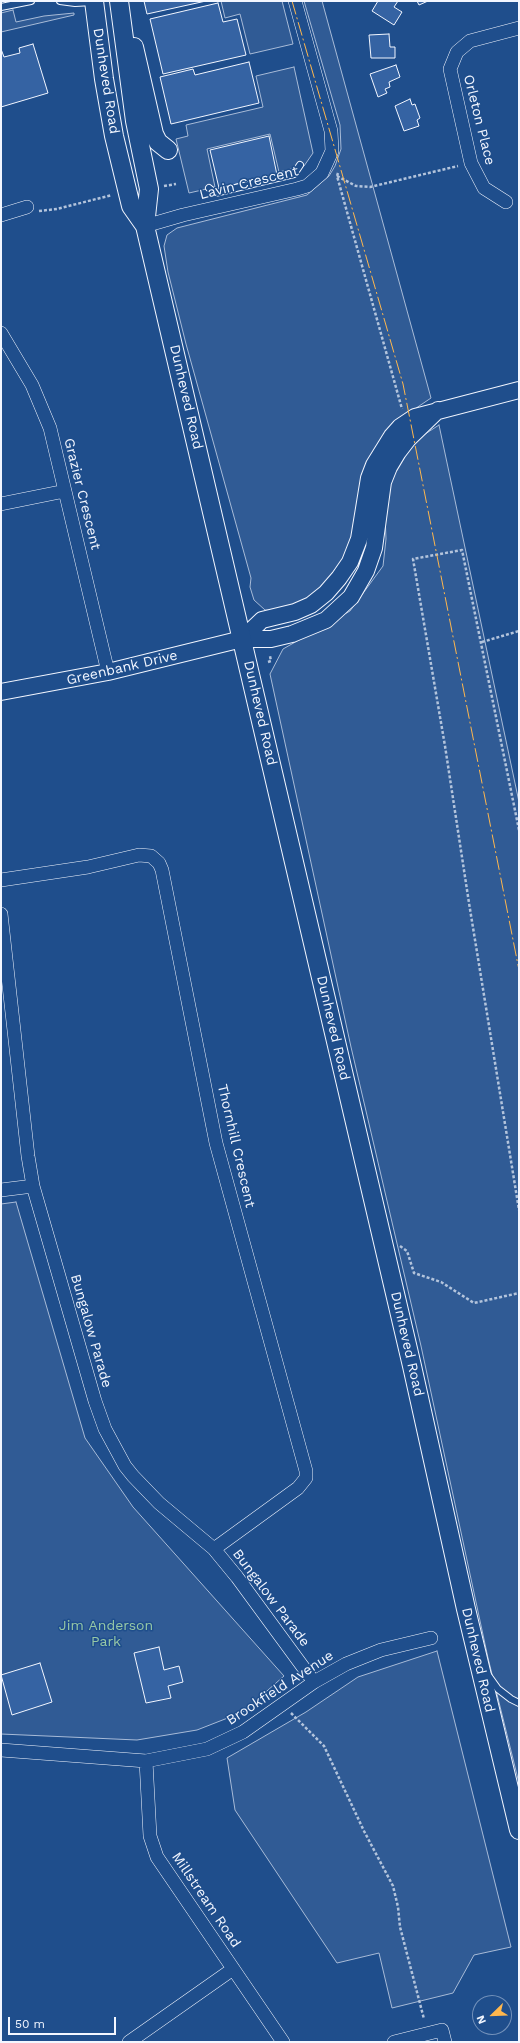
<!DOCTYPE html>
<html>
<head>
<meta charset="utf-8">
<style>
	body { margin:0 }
	#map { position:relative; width:520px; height:2043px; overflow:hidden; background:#1f4e8c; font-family:"Work Sans",sans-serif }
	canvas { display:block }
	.frame { position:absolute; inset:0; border:2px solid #f2f6ff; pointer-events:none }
	.north { position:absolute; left:472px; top:1995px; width:40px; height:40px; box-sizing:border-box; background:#1f4e8c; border:1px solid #7391ba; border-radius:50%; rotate:247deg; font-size:11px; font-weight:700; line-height:16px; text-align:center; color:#f2f6ff }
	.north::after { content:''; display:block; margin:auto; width:14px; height:18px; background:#ffb74d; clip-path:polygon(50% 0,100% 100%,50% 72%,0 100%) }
	.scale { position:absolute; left:8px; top:2017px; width:108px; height:18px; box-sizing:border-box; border:2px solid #f2f6ff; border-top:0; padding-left:5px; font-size:12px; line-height:14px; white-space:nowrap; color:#f2f6ff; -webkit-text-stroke:3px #1f4e8c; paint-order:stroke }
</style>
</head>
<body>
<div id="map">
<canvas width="520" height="2043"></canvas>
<div class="frame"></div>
<div class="north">N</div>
<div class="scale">50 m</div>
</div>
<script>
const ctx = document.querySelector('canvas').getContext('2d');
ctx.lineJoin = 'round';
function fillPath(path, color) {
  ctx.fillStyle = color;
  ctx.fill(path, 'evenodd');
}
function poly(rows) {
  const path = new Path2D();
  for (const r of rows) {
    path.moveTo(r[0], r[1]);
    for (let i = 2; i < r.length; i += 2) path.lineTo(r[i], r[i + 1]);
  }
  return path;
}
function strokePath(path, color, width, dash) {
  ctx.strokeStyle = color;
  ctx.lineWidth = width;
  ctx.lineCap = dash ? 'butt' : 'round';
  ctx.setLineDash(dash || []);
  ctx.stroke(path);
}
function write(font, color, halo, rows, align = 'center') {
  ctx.font = font + ' "Work Sans",sans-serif';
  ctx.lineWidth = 3;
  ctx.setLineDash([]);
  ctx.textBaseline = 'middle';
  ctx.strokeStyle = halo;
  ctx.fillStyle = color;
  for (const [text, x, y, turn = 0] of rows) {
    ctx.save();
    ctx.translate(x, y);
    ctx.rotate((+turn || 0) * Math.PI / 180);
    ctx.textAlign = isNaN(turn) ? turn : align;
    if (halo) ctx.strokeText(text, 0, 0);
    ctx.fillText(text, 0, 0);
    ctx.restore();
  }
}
const built = poly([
	[221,1,282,1,293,44,250,54,240,14,225,18,221,1],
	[304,1,322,1,431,398,394,423,345,556,320,590,304,602,277,611,265,610,254,600,250,587,251,578,186,344,168,272,164,246,167,235,177,228,307,195,329,176,335,166,341,149,340,125,304,1],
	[13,10,16,22,44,16,74,13,74,15,1,32,1,13,13,10],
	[294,67,313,153,304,166,279,172,270,134,207,149,215,187,189,193,176,139,188,136,186,125,263,107,256,76,294,67],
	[439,425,519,802,519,1783,488,1658,421,1346,351,1047,270,674,283,649,350,611,383,566,386,539,385,515,390,483,401,456,419,438,439,425],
	[16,1202,85,1438,133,1507,284,1676,243,1712,197,1730,137,1740,1,1734,1,1204,16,1202],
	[437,1651,511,1947,474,1955,453,1993,392,2008,379,1953,337,1963,235,1810,227,1758,306,1712,358,1677,437,1651]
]);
const building = poly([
	[144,1,206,1,147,14,144,1],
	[378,1,398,1,394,7,402,12,394,25,372,11,378,1],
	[417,1,428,1,419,5,417,1],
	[218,3,223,22,237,19,246,55,163,74,150,19,218,3],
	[389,34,390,47,395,47,395,58,371,58,369,35,389,34],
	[33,44,48,93,1,107,1,49,4,57,20,53,19,48,33,44],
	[249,62,259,103,171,124,160,77,193,69,195,75,249,62],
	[396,65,400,77,389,82,390,87,385,89,387,93,378,97,370,74,396,65],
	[410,99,412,105,415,104,420,118,417,120,419,126,404,131,395,106,410,99],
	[269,136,277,175,219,188,210,150,269,136],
	[159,1647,164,1670,179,1666,183,1682,168,1686,171,1698,146,1703,134,1653,159,1647],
	[40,1663,52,1702,12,1715,1,1675,40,1663]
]);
const path = poly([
	[338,173,337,176,402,409],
	[337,176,356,186,370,187,458,166],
	[164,186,176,184],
	[39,211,57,209,112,195],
	[482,642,519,631],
	[268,662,271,661,270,656],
	[519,830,462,550,413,559,445,746,469,903,519,1210],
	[400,1246,407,1251,414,1273,441,1282,474,1303,519,1293],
	[291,1713,324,1746,364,1831,393,1886,398,1907,400,1927,424,2019]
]);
const service = poly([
	[60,1,75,3,93,2],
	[1,7,31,1],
	[209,188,215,193,294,174,300,165],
	[488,1675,498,1689,511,1699,519,1703]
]);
const minor = poly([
	[506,202,484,188,471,163,450,69,457,52,470,41,519,28],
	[1,215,27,207],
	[145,226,183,215,297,189,307,186,322,173,332,151,331,131,295,1],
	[1,333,32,385,50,428,108,672],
	[1,504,65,491],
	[1,880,88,867,139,855,151,856,159,863,162,870,216,1143,306,1471,306,1478,298,1488,214,1549],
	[1,914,28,1156,33,1186,95,1401,105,1429,125,1466,133,1476,159,1503,214,1549,237,1577,314,1682],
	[1,1190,33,1186],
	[1,1750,146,1761,207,1749,243,1732,314,1682,346,1664,381,1650,431,1638],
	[146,1761,150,1836,157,1857,283,2042],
	[129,2042,233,1969],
	[394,2042,442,2030,445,2042]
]);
const tertiary = poly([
	[242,639,262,620,295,612,311,605,326,593,339,578,350,562,359,539,369,478,374,465,392,436,400,427,415,417,519,390],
	[1,692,108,672,242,639,271,639,292,634,326,620,351,597,366,571,374,548,383,482,389,467,398,452,408,439,438,410]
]);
const secondary = poly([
	[94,1,104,79,114,136,131,206,145,226],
	[119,1,135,121,149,189,145,226,412,1366,466,1609,519,1830],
	[134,47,154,134,158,142,168,150]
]);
const power = poly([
	[292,1,403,384,519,970]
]);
const streetNames = [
	["Dunheved Road",106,81,81],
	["Orleton Place",479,120,76],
	["Lavin Crescent",249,183,-14],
	["Dunheved Road",186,397,77],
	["Grazier Crescent",82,494,76],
	["Greenbank Drive",122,668,-13],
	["Dunheved Road",260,713,77],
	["Dunheved Road",333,1028,77],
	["Thornhill Crescent",236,1146,77],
	["Bungalow Parade",91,1331,74],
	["Dunheved Road",407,1344,77],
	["Bungalow Parade",271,1598,53],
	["Dunheved Road",478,1660,77],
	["Brookfield Avenue",280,1688,-33],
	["Millstream Road",206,1900,56]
];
const parkNames = [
	["Jim Anderson",106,1626],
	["Park",106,1642]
];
fillPath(built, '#305b95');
strokePath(built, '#a8bbd7', 1);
fillPath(building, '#3563a3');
strokePath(building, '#f2f6ff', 1);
strokePath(service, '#f2f6ff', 8);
strokePath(minor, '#f2f6ff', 14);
strokePath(tertiary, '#f2f6ff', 18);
strokePath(secondary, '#f2f6ff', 20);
strokePath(path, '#b3c4dc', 2.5, [3, 2]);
strokePath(service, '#1f4e8c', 6);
strokePath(minor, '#1f4e8c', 13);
strokePath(tertiary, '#1f4e8c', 16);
strokePath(secondary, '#1f4e8c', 18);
strokePath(power, '#ffb74d', 1, [14, 3, 2, 3]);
write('14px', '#f2f6ff', '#1f4e8c', streetNames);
write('14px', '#97c8a6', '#1f4e8c', parkNames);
</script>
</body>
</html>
